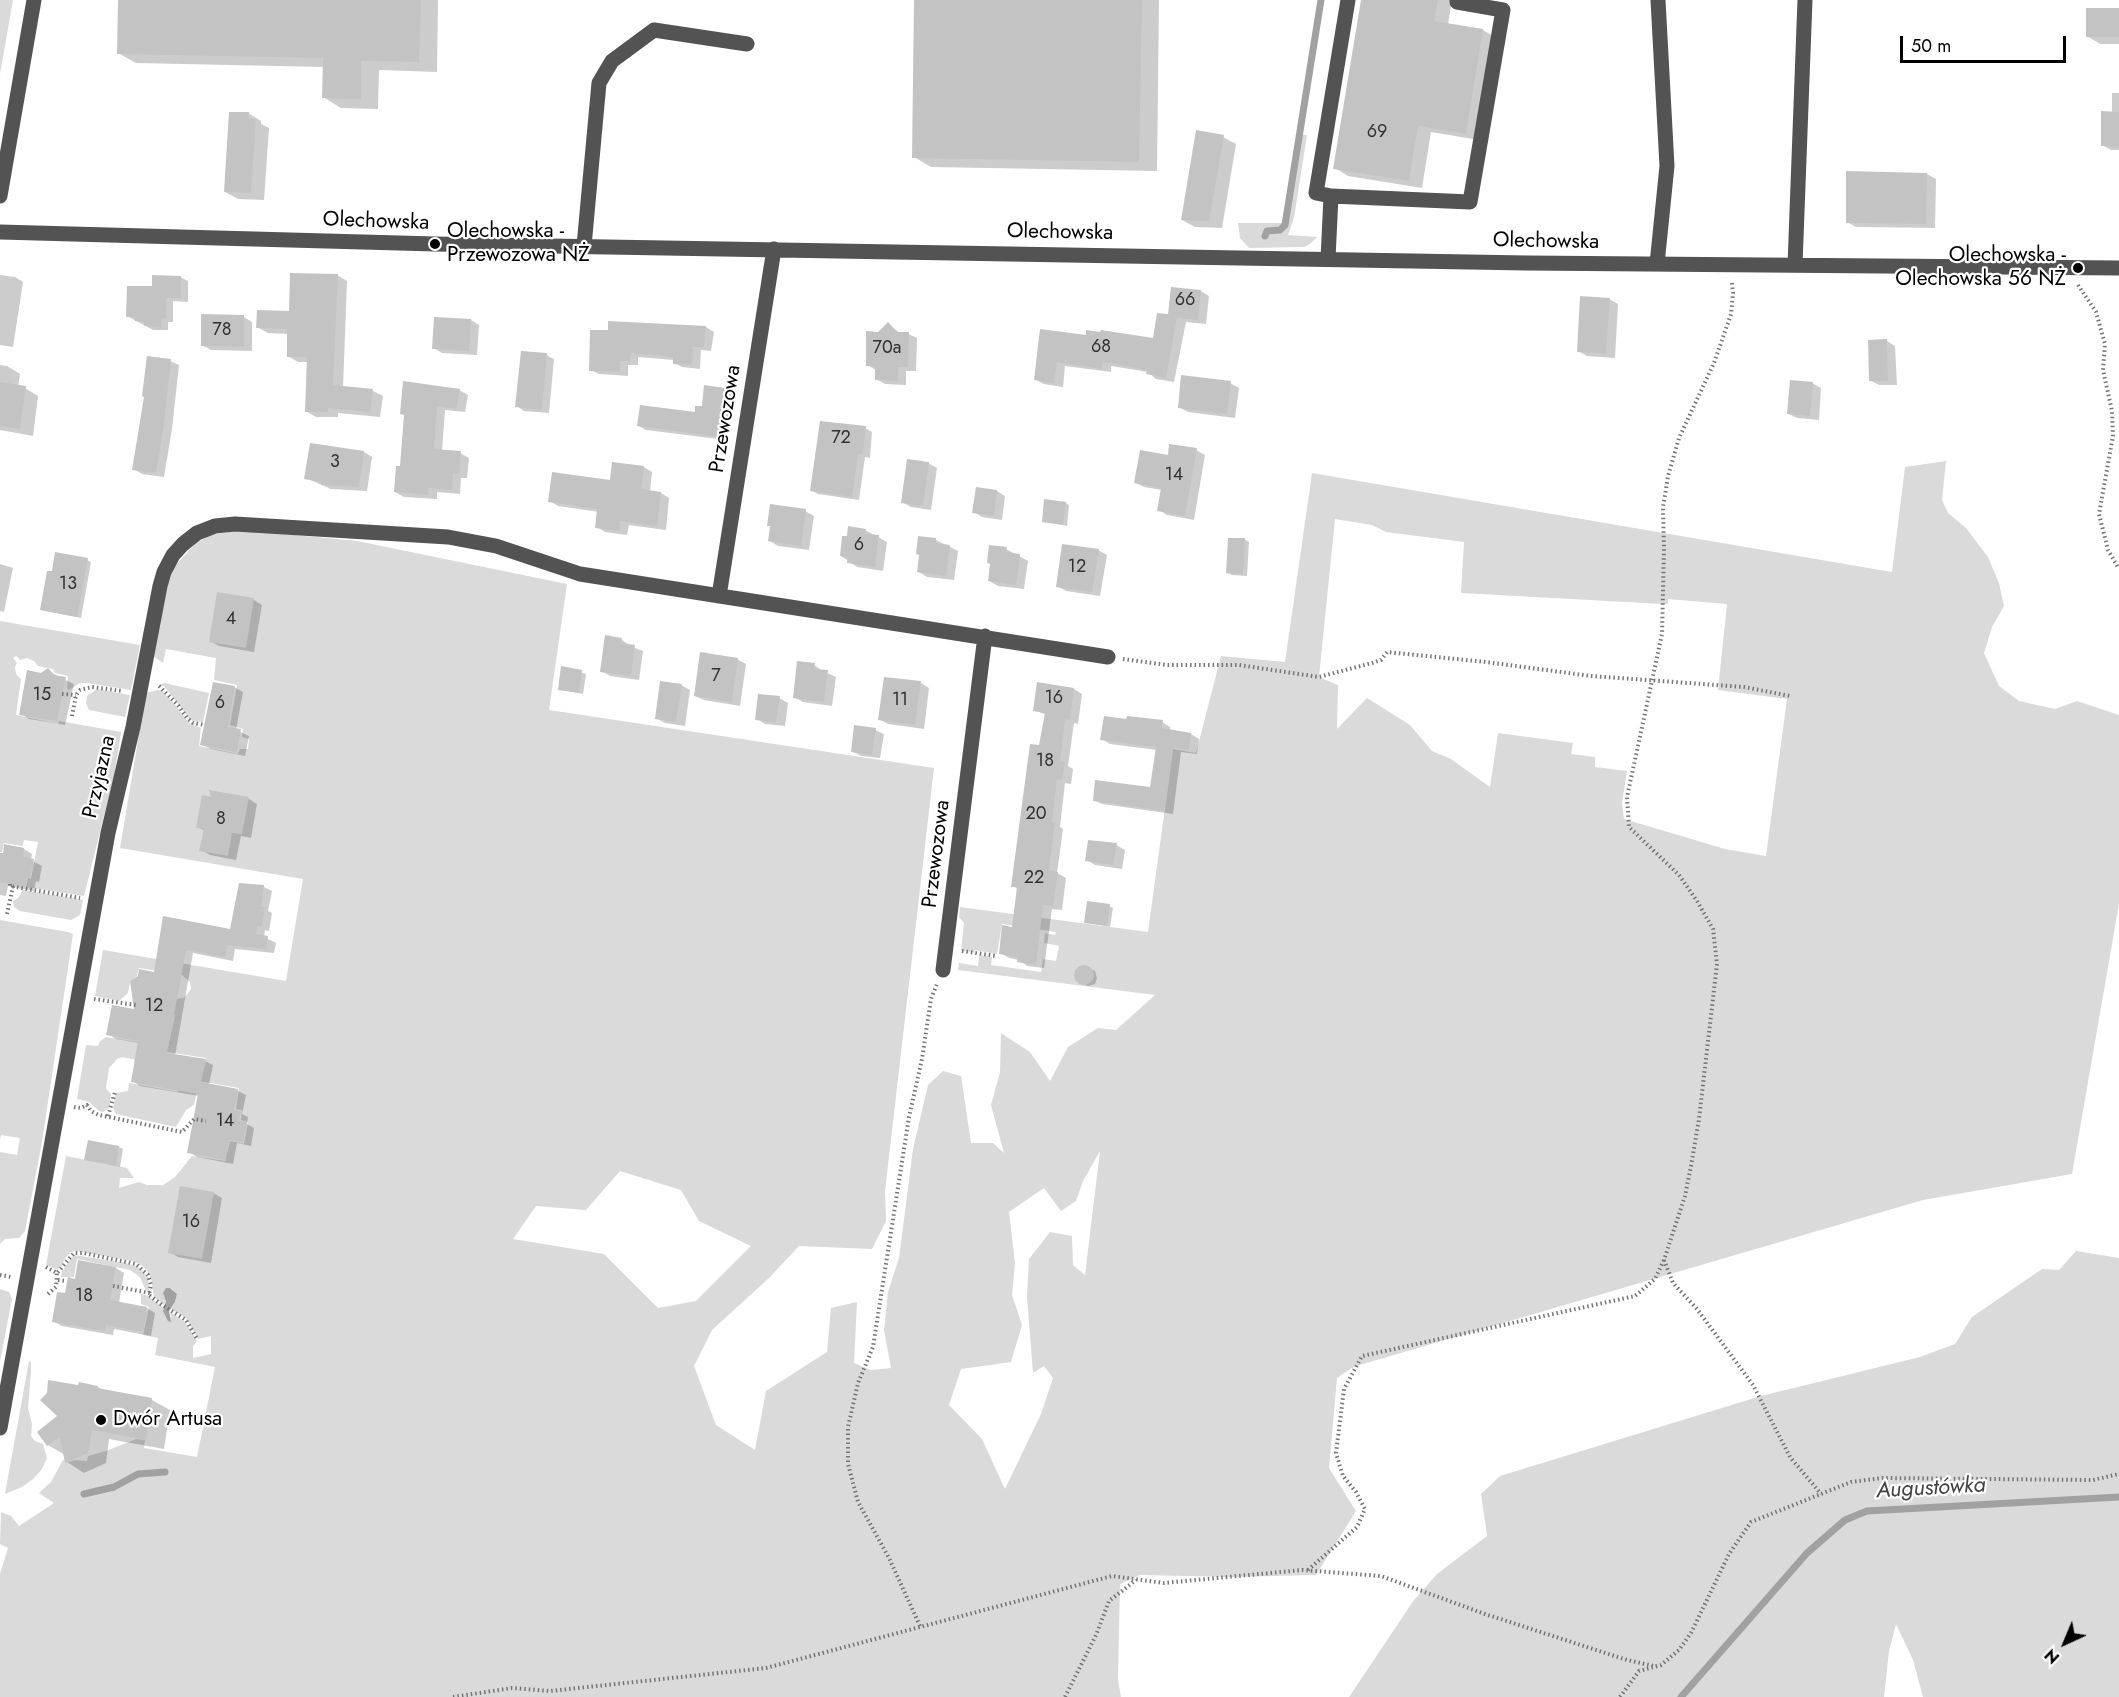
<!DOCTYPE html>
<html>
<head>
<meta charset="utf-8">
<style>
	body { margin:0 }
	#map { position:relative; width:2119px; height:1697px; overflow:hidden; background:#fff; font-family:Jost,sans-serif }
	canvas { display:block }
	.north { position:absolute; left:2035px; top:1613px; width:60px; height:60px; -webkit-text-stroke:4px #fff; paint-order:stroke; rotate:224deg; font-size:16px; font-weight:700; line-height:24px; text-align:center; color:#000 }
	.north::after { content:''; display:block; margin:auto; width:21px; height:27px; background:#000; clip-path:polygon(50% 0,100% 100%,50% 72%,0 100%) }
	.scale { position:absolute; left:1900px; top:36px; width:166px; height:27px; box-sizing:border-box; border:3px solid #000; border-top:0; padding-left:8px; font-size:18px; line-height:21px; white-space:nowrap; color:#000; -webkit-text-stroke:4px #fff; paint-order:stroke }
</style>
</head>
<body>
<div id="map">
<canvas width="2119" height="1697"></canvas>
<div class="north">N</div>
<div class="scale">50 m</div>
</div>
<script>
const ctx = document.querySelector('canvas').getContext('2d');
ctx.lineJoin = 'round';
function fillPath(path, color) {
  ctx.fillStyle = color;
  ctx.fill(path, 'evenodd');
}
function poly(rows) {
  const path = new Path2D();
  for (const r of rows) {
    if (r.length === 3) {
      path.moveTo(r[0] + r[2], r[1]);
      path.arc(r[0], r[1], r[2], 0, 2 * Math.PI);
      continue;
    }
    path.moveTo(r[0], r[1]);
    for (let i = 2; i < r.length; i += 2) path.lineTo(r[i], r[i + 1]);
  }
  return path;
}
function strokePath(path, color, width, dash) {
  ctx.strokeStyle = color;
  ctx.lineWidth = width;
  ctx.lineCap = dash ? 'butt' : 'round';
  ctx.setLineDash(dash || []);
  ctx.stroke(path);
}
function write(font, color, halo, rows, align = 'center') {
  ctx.font = font + ' Jost,sans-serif';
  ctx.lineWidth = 4.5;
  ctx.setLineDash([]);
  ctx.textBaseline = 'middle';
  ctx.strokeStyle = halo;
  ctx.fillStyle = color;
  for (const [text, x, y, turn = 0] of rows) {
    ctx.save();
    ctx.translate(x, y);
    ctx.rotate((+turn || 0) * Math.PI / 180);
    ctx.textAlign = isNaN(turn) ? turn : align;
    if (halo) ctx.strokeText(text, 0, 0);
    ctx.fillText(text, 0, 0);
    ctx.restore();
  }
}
const green = poly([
	[0,0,13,0,0,74],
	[1297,134,1307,135,1294,218,1288,235,1317,237,1310,244,1304,247,1249,248,1240,238,1238,223,1282,223],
	[1946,461,1942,500,1948,513,1966,528,1988,557,1999,583,2004,606,1992,627,1984,653,1999,686,2019,701,2055,709,2077,701,2119,715,2119,904,2072,1174,1923,1200,1353,1367,1337,1378,1329,1468,1356,1511,1316,1575,1230,1577,1140,1575,1120,1584,1118,1679,1121,1697,0,1697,0,1574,8,1548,0,1544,1,1512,11,1516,19,1526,54,1503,39,1493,51,1482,63,1460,69,1462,74,1460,87,1461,88,1456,106,1451,136,1439,145,1440,144,1448,197,1457,215,1367,155,1355,158,1338,143,1335,149,1307,141,1304,141,1294,146,1295,163,1307,163,1311,172,1318,169,1311,185,1322,197,1341,193,1346,193,1358,211,1354,211,1336,198,1339,186,1318,171,1309,175,1302,177,1294,171,1288,164,1305,154,1297,151,1278,147,1270,140,1264,132,1261,76,1251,70,1252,58,1270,46,1265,66,1156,127,1168,134,1178,120,1178,119,1188,139,1182,147,1185,163,1185,175,1177,192,1156,225,1161,230,1141,244,1144,248,1122,241,1120,242,1110,236,1109,239,1088,199,1081,194,1105,186,1110,176,1127,116,1114,113,1108,116,1093,128,1091,129,1083,178,1092,183,1069,122,1057,117,1059,109,1068,106,1089,111,1094,109,1108,103,1112,99,1111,89,1102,77,1099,86,1045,98,1046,100,1041,106,1037,168,1047,175,1015,171,1014,174,999,184,998,191,989,190,982,182,975,139,968,137,976,130,982,128,993,119,1001,95,996,103,950,286,981,303,879,120,848,146,693,158,690,162,691,176,706,189,723,201,728,199,746,238,754,240,749,248,749,249,739,242,737,243,729,230,725,237,685,214,680,216,658,166,649,163,663,153,656,169,579,176,565,195,544,210,535,242,530,357,541,567,584,549,710,934,768,885,1191,886,1221,872,1249,799,1246,769,1278,712,1330,694,1366,716,1425,755,1450,766,1391,827,1352,831,1308,857,1302,854,1363,871,1370,891,1368,884,1330,888,1292,899,1258,913,1149,928,1085,943,1071,961,1076,971,1143,993,1143,1004,1153,991,1105,1000,1072,1001,1033,1030,1052,1050,1081,1068,1047,1098,1028,1116,1030,1155,995,958,970,959,963,978,966,979,955,992,957,991,965,1041,972,1043,959,1056,961,1059,946,1044,943,1045,933,1055,935,1056,932,1002,924,997,954,975,950,974,952,961,951,964,923,959,917,960,907,1148,932,1173,749,1196,753,1221,656,1285,662,1312,473,1892,572,1905,467],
	[1335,519,1372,525,1386,532,1464,542,1461,593,1663,604,1668,604,1668,599,1727,604,1718,690,1787,699,1766,856,1725,849,1624,819,1622,803,1627,771,1595,767,1595,757,1571,754,1573,743,1498,733,1490,787,1451,759,1432,751,1410,725,1367,698,1337,729,1338,685,1319,677],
	[167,1052,206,1058,205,1066,166,1059],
	[1100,1151,1085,1275,1073,1265,1072,1236,1050,1232,1029,1259,1027,1297,1033,1373,1044,1366,1053,1378,1041,1414,1005,1489,982,1439,949,1405,961,1369,1011,1362,1022,1325,1012,1295,1015,1263,1009,1212,1044,1188,1061,1211,1076,1201,1083,1181],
	[620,1171,681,1190,699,1221,751,1246,696,1301,658,1308,604,1254,513,1239,536,1206,586,1210],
	[0,621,140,645,131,690,87,683,80,683,69,690,67,688,68,676,55,673,53,669,38,666,34,661,27,658,20,660,16,656,13,658,17,663,15,667,16,674,21,679,16,715,58,724,59,721,121,732,115,772,84,896,26,887,28,878,31,879,38,842,24,840,23,846,4,843,2,852,0,852],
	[164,683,209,693,203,722,193,721,190,719,164,686,159,685],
	[97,689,130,695,125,717,89,710,86,703,87,696],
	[23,890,83,900,80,915,71,920,20,911,14,907,13,901,18,898],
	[0,920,68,932,73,934,42,1142,25,1231,19,1238,5,1239,0,1244,0,1152,17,1155,20,1138,1,1135,0,1140],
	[2076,1251,2119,1258,2119,1697,1923,1697,1913,1660,1896,1624,1889,1651,1884,1697,1349,1697,1414,1600,1437,1574,1487,1536,1481,1494,1500,1476,1761,1396,1920,1357,1955,1344,1972,1317,2042,1269,2059,1270],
	[74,1255,126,1263,138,1267,148,1277,149,1290,146,1291,140,1277,130,1270,77,1259,74,1277,61,1277,62,1271],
	[0,1289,9,1292,12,1299,0,1362],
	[29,1361,31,1362,31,1372,28,1408,32,1424,31,1436,35,1441,43,1444,47,1458,42,1469,33,1479,22,1487,5,1494]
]);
const water = poly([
	[166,1288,170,1288,177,1294,175,1302,169,1311,171,1322,168,1321,163,1311,166,1301,163,1293]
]);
const shadow = poly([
	[120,0,438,0,437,72,379,70,378,109,341,108,323,97,324,67,136,63,118,53],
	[916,0,1159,0,1157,171,931,167,914,157],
	[1362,0,1452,0,1448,24,1483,30,1496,38,1479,140,1431,132,1422,188,1348,176,1335,168],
	[2119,10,2119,44,2100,44,2087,36],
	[2112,93,2119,93,2119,150,2111,150,2102,145,2112,113],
	[248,113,261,121,261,124,269,128,264,200,238,199,225,192],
	[1223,137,1236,144,1222,228,1195,227,1182,220],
	[1848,173,1927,174,1936,179,1935,228,1856,227,1847,222],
	[0,275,15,277,23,282,13,347,0,345],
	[337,275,347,281,343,388,373,391,383,396,380,417,338,413,338,417,316,417,306,411,308,362,298,362,288,356,288,334,268,333,257,327,290,313],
	[180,277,188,281,188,302,173,301,173,322,168,322,168,330,153,330,127,316,153,288],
	[1201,291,1209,296,1206,324,1186,322,1174,382,1156,379,1148,372,1111,366,1111,372,1065,366,1063,387,1044,384,1036,380,1087,337,1154,340],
	[1609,299,1618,304,1615,358,1587,356,1578,351],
	[244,317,252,322,252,351,211,350,202,345],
	[471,320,479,325,477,355,442,353,434,348],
	[888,324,901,334,908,334,917,338,916,371,906,371,906,385,885,384,876,379,876,370,867,365],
	[706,327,714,332,711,351,701,350,700,369,682,367,674,363,674,360,638,357,638,365,628,365,628,376,599,374,591,370,609,332],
	[1887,341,1895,346,1897,385,1879,385,1871,381],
	[546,355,554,359,549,413,524,411,517,406],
	[170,361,179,365,172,429,164,477,142,474,134,469,146,397],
	[0,365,7,366,20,374,18,387,25,388,38,396,33,436,0,430],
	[1230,383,1239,388,1235,418,1188,412,1179,407],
	[1812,383,1821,388,1819,420,1797,418,1789,414],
	[706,387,725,389,732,393,726,440,646,430,639,426,696,414,703,408],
	[459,390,468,395,465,412,445,410,442,451,460,453,469,458,467,478,461,478,460,494,437,492,437,499,404,497,395,492,402,468,406,416],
	[865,428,872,432,870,458,865,457,859,500,818,494,811,490],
	[1196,450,1205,455,1194,520,1167,515,1159,510,1162,490,1144,487,1136,483,1169,457],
	[364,452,372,457,367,491,331,489,306,478],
	[928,463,937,468,931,510,911,507,902,502],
	[644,467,652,472,650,492,661,493,669,498,666,530,629,525,627,535,605,532,597,527,599,512,558,506,550,501,611,482],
	[997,491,1005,496,1002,520,982,517,974,512],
	[1066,503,1069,505,1067,526,1043,521],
	[805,511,814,516,809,550,778,546,770,541],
	[865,530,887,542,883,571,857,567,841,556],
	[1230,539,1245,540,1249,542,1247,576,1232,575,1228,573],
	[936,540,958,551,954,580,927,577,919,572],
	[1006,549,1028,561,1024,589,998,586,989,581],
	[1098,550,1107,555,1100,596,1066,591,1057,586],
	[87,560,91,562,81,618,42,610],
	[0,564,13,568,4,612,0,611],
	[218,594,254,600,262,605,254,652,219,646,210,641],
	[621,639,630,646,643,651,639,680,610,676,602,671],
	[737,659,746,664,740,706,704,700,695,696],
	[814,665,823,671,836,677,832,706,803,702,794,697],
	[563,668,586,674,583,694,559,689],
	[48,670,59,677,74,684,65,725,29,719,21,714,41,674],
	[885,678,921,683,929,688,924,729,888,724,879,719],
	[1039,683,1074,689,1082,694,1078,724,1074,723,1068,766,1073,769,1071,784,1065,783,1060,827,1063,829,1057,873,1066,878,1062,910,1052,909,1044,968,1027,966,1019,960,1009,958,1000,953,1013,928,1018,889,1013,886,1046,715,1035,710],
	[681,685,690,690,685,726,665,723,656,718],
	[234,687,243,692,236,730,249,736,245,756,211,749,202,745],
	[779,698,788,703,785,726,765,724,757,719],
	[1162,722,1170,727,1170,731,1191,734,1199,739,1197,754,1181,752,1173,814,1102,804,1094,800,1152,789,1157,750,1110,744,1102,739],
	[875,730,884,734,880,758,861,756,852,751],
	[211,791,249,799,257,804,251,838,241,836,236,860,210,855,201,850,205,831,198,827,212,799],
	[1116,845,1125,850,1122,869,1095,865,1087,860],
	[5,846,24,849,32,854,31,860,42,866,39,882,36,881,34,891,8,886,6,896,0,895,0,854,4,855],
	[240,884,264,887,272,891,268,911,272,913,269,931,265,930,264,937,276,943,274,953,235,949,233,961,193,953,175,1056,205,1061,213,1065,209,1085,238,1091,246,1095,242,1114,248,1117,247,1124,254,1128,251,1146,237,1143,233,1164,197,1157,189,1152,199,1096,140,1086,132,1081,139,1043,116,1039,108,1034,135,1010,155,974,165,918,231,931],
	[1109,906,1113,908,1110,927,1085,922],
	[1084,966,1095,971,1097,978,1095,984,1088,986,1078,981,1075,975,1078,969],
	[119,1147,123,1149,120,1167,86,1159],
	[213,1193,222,1198,211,1263,178,1257,170,1252],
	[79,1262,116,1268,124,1273,119,1303,147,1308,155,1313,151,1336,114,1329,113,1335,62,1326,53,1321,66,1295,77,1281],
	[80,1384,98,1387,105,1391,152,1400,170,1410,164,1449,109,1439,106,1463,84,1473,67,1462,65,1455,48,1445,59,1416]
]);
const stream = poly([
	[1265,236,1267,231,1280,230,1285,225,1321,0],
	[84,1494,114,1487,138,1474,165,1472],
	[1681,1697,1807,1553,1845,1520,1867,1511,2119,1497]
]);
const building = poly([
	[118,0,421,0,419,62,361,61,361,99,322,98,323,58,117,54],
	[914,0,1142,0,1139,162,912,158],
	[1361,0,1438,0,1434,21,1483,29,1466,134,1418,126,1409,181,1333,169],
	[2086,8,2119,8,2119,37,2086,37],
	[2101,111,2119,112,2119,147,2101,146],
	[229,112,249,112,248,119,256,119,251,193,224,192],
	[1196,130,1224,135,1209,221,1181,220],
	[1846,171,1927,173,1926,224,1846,223],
	[290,273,338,274,333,385,373,389,370,412,328,408,328,412,305,412,307,357,287,357,287,329,256,328,257,310,289,311],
	[152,275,181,276,181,298,166,298,166,318,161,319,161,327,144,326,144,322,135,321,135,317,126,317,127,286,152,286],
	[1171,287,1201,290,1198,320,1177,318,1166,378,1146,374,1147,370,1103,362,1102,369,1057,362,1054,383,1034,380,1040,329,1086,335,1086,330,1100,332,1101,330,1153,338,1157,313,1168,314],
	[1580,296,1610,298,1606,354,1577,352],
	[201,314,244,315,244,347,201,346],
	[434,317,471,319,469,351,432,349],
	[608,321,706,326,704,347,693,347,692,365,673,364,673,357,631,353,630,361,620,361,620,372,589,371,590,330,608,330],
	[888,322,897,332,909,332,908,367,898,367,898,381,875,380,875,366,866,366,866,331,878,332],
	[1887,339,1888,381,1869,381,1868,340],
	[521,351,547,353,542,410,515,407],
	[147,356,171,359,164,424,156,473,132,470,144,397,142,396],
	[1181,375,1231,381,1227,414,1178,408],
	[1790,380,1813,382,1810,416,1787,414],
	[403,381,460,389,456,409,437,406,434,449,461,451,459,474,453,474,452,490,429,488,428,495,394,492,396,466,400,466,404,415,400,414],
	[0,382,26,386,20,429,0,426],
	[704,385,725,388,720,437,637,426,640,405,695,412,695,406,702,406],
	[820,421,866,426,863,454,858,454,852,497,810,491],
	[310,443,364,451,359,487,321,485,321,482,304,479],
	[1169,444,1197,448,1185,516,1157,511,1161,488,1134,483,1140,450,1168,455],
	[907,459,929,462,923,506,901,503],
	[612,462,644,466,641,489,661,492,657,526,620,521,619,531,595,528,597,509,548,502,552,472,610,480],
	[976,487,997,490,994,516,972,513],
	[1044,499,1066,502,1063,525,1042,522],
	[770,504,806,509,801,546,768,541,770,526,767,526],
	[848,526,866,529,865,534,879,535,875,567,847,563,848,557,840,556,842,536,847,536],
	[918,536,936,538,936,543,950,545,946,576,917,572,919,555,916,554],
	[1228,538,1245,538,1243,574,1226,573],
	[1062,544,1099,549,1092,592,1056,587],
	[989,545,1007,547,1006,552,1020,554,1016,585,988,581,990,564,987,563],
	[55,552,88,558,77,617,40,610,47,571,52,571],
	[217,592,254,598,246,648,209,642],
	[605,635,622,638,621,643,635,645,631,676,600,672],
	[700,652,738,658,732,702,694,696],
	[797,661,815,663,814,669,828,670,824,702,793,698],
	[561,666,582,670,579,693,558,690],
	[48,668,54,675,66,677,57,721,19,715,27,670,41,673],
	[884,677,921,681,915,725,878,720],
	[660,681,682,684,676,722,655,719],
	[213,682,235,686,228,727,241,729,237,752,200,745],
	[1037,682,1074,688,1070,720,1065,719,1060,762,1065,762,1062,780,1057,779,1052,822,1055,823,1049,870,1058,872,1053,906,1043,905,1036,965,1017,962,1018,957,999,954,1002,925,1012,927,1017,887,1011,887,1030,744,1039,745,1045,713,1033,711],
	[758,694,780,696,776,722,755,720],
	[1104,716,1126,719,1127,716,1163,720,1162,728,1191,733,1189,750,1173,748,1165,811,1093,801,1095,780,1150,787,1156,747,1100,740],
	[854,725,876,728,872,755,851,752],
	[209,790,249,797,242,834,232,833,228,856,199,851,204,829,196,828,202,795,211,797],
	[1088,840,1117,843,1113,865,1085,861],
	[4,844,24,848,23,857,34,859,30,878,27,877,26,887,0,882,0,853,3,853],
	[239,883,264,885,261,907,265,907,262,927,257,926,256,934,268,936,266,949,227,945,225,957,186,950,167,1053,206,1059,201,1082,238,1089,234,1110,241,1111,239,1121,247,1122,243,1142,229,1140,225,1160,187,1153,198,1094,131,1082,138,1041,106,1035,112,1005,134,1009,130,981,138,976,139,969,154,972,163,916,230,929],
	[1087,901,1110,904,1107,926,1084,923],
	[1084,975,10],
	[88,1140,119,1146,116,1166,84,1160],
	[180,1186,214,1192,202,1259,168,1253],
	[78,1260,116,1267,110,1300,147,1307,143,1332,106,1325,105,1331,52,1322,57,1292,65,1293,68,1277,75,1279],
	[48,1380,78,1385,79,1382,98,1386,97,1388,152,1398,146,1440,92,1430,88,1453,65,1463,60,1437,47,1446,37,1432,57,1416,40,1400,47,1393]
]);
const path = poly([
	[1732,283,1733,293,1731,314,1714,363,1679,438,1668,476,1663,508,1664,549,1662,634,1627,797,1629,827,1679,875,1697,901,1713,929,1717,964,1699,1119,1691,1166,1685,1196,1664,1260,1673,1283,1697,1309,1753,1385,1790,1457,1821,1494],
	[2078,285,2096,312,2105,344,2103,370,2112,411,2113,436,2099,514,2108,550,2119,569],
	[1123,659,1167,665,1239,665,1319,677,1372,663,1381,660,1387,652,1486,662,1591,676,1744,687,1790,696],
	[159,686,178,705,187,718,193,723,205,725],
	[62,694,76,695],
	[72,716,76,695,80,690,92,687,123,691],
	[10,884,10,886,80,898],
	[7,914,13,886],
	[962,951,997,956],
	[94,999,136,1005],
	[74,1107,81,1108,87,1105,91,1111,99,1115,182,1132,194,1119,206,1121],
	[108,1116,115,1092],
	[46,1267,57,1273,74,1253,83,1253,136,1264,148,1275,151,1285,149,1295,162,1305],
	[0,1275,11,1277],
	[58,1280,67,1281],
	[113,1286,150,1293],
	[48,1294,56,1287,57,1273],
	[164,1306,186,1320,197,1339],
	[1308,1570,1357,1527,1365,1509,1356,1492,1343,1476,1336,1453,1344,1389,1362,1356,1635,1296,1655,1279,1664,1260],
	[920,1626,889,1558,858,1502,848,1464,848,1427,858,1383,873,1347,909,1117,922,1059,931,999,937,984],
	[453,1697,512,1688,550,1691,766,1668,1112,1576,1164,1583,1302,1570,1381,1576,1485,1614,1627,1660,1654,1666],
	[1065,1697,1096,1635,1109,1601,1136,1580],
	[1620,1697,1639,1671,1661,1665,1679,1650,1691,1633,1729,1554,1751,1522,1851,1482,1882,1478,2093,1480,2119,1474]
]);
const minor = poly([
	[0,196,34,0],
	[1331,196,1470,202,1503,10,1457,2,1457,0],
	[0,232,435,244,1527,263,2119,268],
	[584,246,599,83,612,61,654,30,747,44],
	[1328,259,1331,196,1316,193,1348,0],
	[1657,264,1667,166,1658,0],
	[1795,265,1805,0],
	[719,596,774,249],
	[943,970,985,636],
	[0,1428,108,833,133,727,160,586,164,572,173,555,183,544,197,533,215,526,235,524,448,537,496,546,580,574,1108,657]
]);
const markers = [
	[435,244,6,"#000"],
	[2078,268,6,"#000"],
	[101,1420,6,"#000"]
];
const numberNames = [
	["69",1377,133],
	["66",1185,301],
	["78",222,331],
	["68",1101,348],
	["70a",887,349],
	["72",841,439],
	["3",335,463],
	["14",1174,476],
	["6",859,546],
	["12",1077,568],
	["13",68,585],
	["4",231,620],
	["7",716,677],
	["15",42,696],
	["16",1054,699],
	["11",900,701],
	["6",220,704],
	["18",1045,762],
	["20",1036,815],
	["8",221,820],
	["22",1034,879],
	["12",154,1007],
	["14",225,1122],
	["16",191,1223],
	["18",84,1297]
];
const streetNames = [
	["Olechowska",376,222,2],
	["Olechowska",1060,233,1],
	["Olechowska",1546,242,1],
	["Przewozowa",726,419,-81],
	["Przyjazna",100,777,-77],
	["Przewozowa",937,854,-83]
];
const poiNames = [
	["Olechowska -",447,232],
	["Przewozowa NŻ",447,256],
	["Olechowska -",2066,256,"right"],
	["Olechowska 56 NŻ",2066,280,"right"],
	["Dwór Artusa",113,1420]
];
const waterNames = [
	["Augustówka",1931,1489,-3]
];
fillPath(green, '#dadada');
fillPath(water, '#a1a1a1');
fillPath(shadow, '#0003');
strokePath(stream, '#a1a1a1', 7);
fillPath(building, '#c3c3c3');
strokePath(path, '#757575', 4, [1.5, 3]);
strokePath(minor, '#535353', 15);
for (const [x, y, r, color] of markers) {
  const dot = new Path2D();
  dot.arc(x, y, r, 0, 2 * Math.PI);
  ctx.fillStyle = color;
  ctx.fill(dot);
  strokePath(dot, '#fff', 2);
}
write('18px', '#313131', null, numberNames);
write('21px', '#000', '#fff', streetNames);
write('21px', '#000', '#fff', poiNames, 'left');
write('italic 22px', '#424242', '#fff', waterNames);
</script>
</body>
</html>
